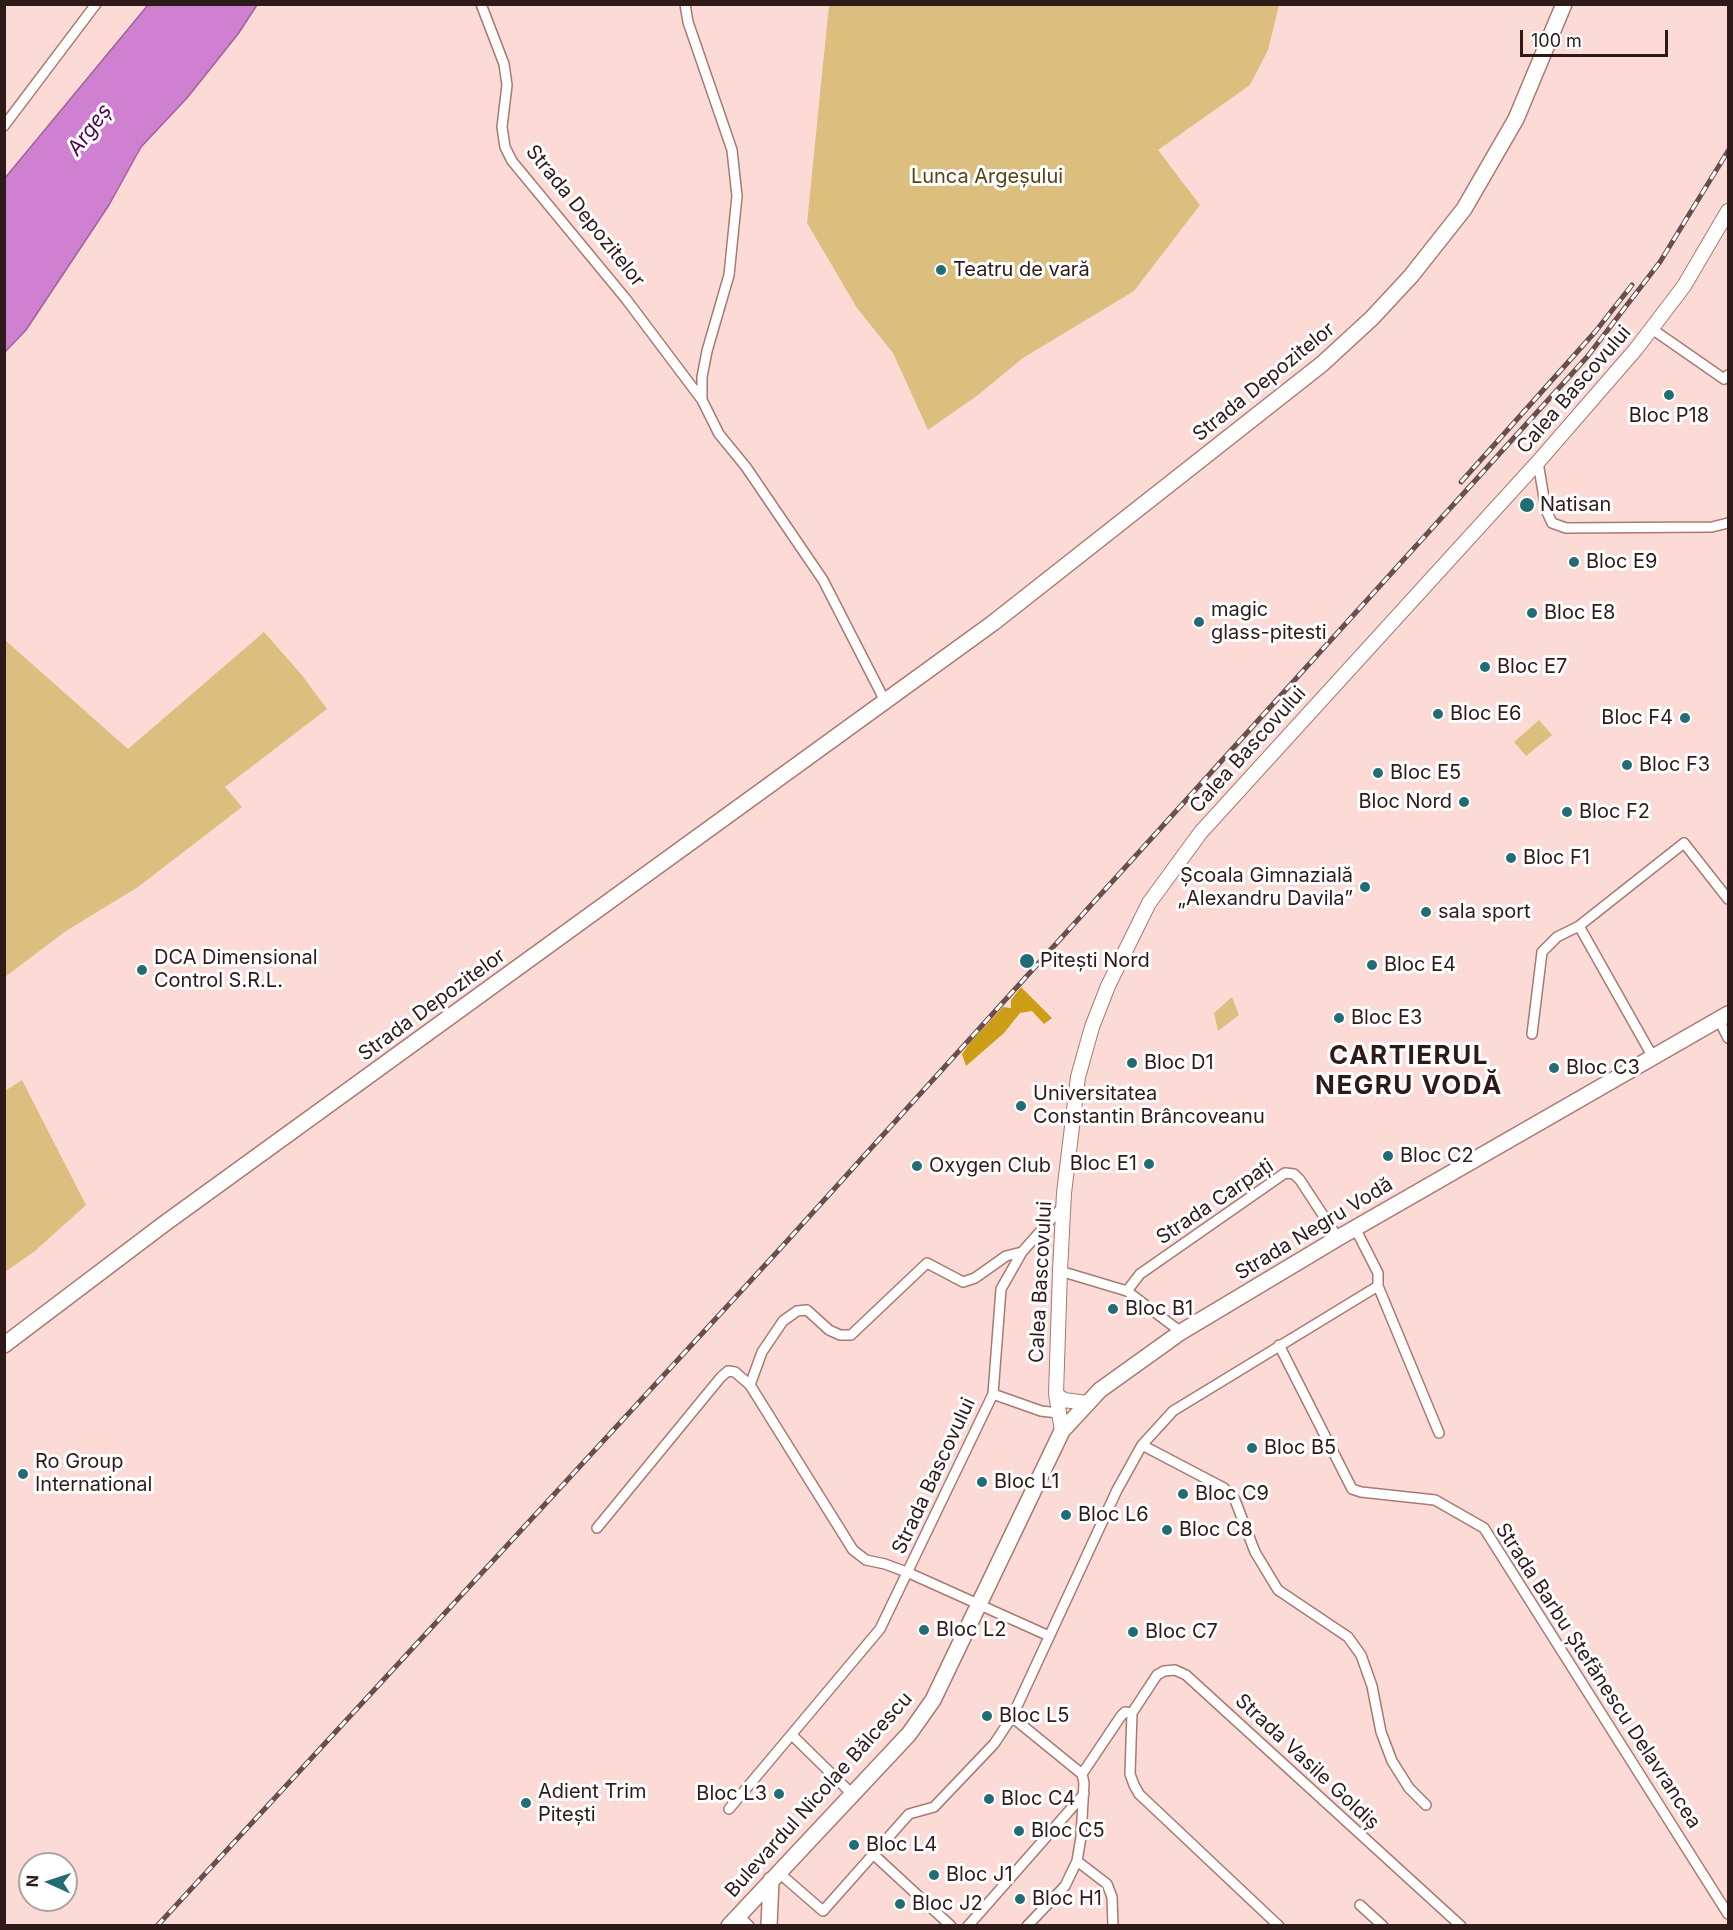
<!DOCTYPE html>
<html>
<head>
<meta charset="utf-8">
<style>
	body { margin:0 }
	#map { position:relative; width:1733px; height:1930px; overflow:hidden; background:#fcdbd7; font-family:Inter,sans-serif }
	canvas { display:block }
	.frame { position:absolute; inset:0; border:6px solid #2e1b19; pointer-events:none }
	.north { position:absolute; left:18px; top:1852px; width:60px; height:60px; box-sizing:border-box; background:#fff; border:2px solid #aba4a3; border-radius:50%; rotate:273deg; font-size:16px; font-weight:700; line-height:24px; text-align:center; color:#2e1b19 }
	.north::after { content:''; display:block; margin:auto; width:21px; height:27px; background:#226c75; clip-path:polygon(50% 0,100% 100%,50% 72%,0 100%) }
	.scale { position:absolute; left:1520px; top:30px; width:148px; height:27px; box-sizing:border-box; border:3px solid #2e1b19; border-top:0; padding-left:8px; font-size:18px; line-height:21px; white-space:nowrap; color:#2e1b19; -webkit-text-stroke:4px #fff; paint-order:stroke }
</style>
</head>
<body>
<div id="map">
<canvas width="1733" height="1930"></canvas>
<div class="frame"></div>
<div class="north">N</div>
<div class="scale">100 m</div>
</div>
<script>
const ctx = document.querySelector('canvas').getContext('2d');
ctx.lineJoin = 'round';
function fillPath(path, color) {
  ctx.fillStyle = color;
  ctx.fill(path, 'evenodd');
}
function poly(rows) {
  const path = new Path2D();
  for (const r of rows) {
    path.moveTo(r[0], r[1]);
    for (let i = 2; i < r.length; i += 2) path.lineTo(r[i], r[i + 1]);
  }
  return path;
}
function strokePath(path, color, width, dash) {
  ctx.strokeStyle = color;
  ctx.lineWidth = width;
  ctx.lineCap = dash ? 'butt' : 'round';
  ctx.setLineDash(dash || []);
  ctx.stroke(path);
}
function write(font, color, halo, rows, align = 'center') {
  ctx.font = font + ' Inter,sans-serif';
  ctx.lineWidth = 6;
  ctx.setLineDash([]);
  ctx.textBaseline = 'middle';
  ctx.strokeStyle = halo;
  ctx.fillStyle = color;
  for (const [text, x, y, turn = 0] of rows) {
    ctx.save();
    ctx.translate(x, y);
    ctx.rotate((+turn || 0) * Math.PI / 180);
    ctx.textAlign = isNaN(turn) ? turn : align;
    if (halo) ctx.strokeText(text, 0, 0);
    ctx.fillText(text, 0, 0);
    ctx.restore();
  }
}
const green = poly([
	[829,5,829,4,1279,5,1268,50,1250,85,1158,150,1200,205,1134,291,1023,358,978,395,928,430,893,353,857,308,807,223],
	[264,632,301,674,327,709,225,787,242,807,138,887,66,931,5,977,5,640,128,749],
	[1539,720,1552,735,1526,756,1514,742],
	[1232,997,1239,1015,1218,1031,1214,1013],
	[22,1080,86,1205,35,1251,5,1272,5,1091]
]);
const forest = poly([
	[1021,987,1052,1018,1044,1024,1032,1011,1020,1013,1004,1033,966,1066,962,1054,969,1044,1003,1007,1011,1008,1011,1000]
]);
const water = poly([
	[148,5,257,5,238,34,187,98,141,147,109,205,26,330,5,352,5,178,148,5]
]);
const street = poly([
	[481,4,504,64,507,85,502,127,505,147,512,161,626,299,702,400],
	[685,4,688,22,732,150,737,196,729,275,707,351,702,377,702,400,719,434,746,467,823,580,886,703],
	[4,126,96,4],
	[1652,329,1724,379,1728,375],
	[1538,462,1546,510,1552,523,1566,528,1712,527,1728,523],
	[1719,1020,1728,1038],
	[1532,1034,1542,952,1557,937,1579,926],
	[1654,1059,1579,926,1684,843,1728,899],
	[1060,1271,1127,1291,1181,1332],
	[1378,1286,1439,1433],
	[1127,1291,1140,1274,1285,1173,1294,1174,1300,1180,1338,1238],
	[1279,1345,1352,1489,1361,1492,1435,1500,1484,1528,1728,1914],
	[750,1385,762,1352,783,1321,797,1311,807,1310,829,1330,840,1335,851,1335,927,1263,963,1282,975,1278,1006,1256,1022,1252],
	[993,1394,1041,1411,1058,1413],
	[1142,1445,1224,1488,1235,1500,1255,1552,1278,1590,1348,1637,1361,1655,1372,1686,1381,1732,1392,1761,1409,1788,1426,1805],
	[597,1528,721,1377,728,1371,735,1372,750,1385,853,1550,866,1560,885,1564,909,1573,1049,1636],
	[1012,1717,1082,1774,1084,1783,1081,1837,1077,1861,1065,1886,1027,1926],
	[793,1736,852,1794],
	[1082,1774,1121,1716,1125,1712,1132,1713],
	[729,1809,880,1629,993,1394,1001,1289,1022,1252,1063,1206],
	[873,1854,951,1926],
	[1077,1861,1107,1884,1112,1897,1113,1926],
	[778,1872,823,1911,909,1814,934,1807,994,1744,1012,1717,1117,1490,1142,1445,1173,1411,1378,1286,1378,1273,1355,1228],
	[1360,1905,1383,1926],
	[738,1915,749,1926],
	[968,1926,1084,1794],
	[1279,1926,1139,1794,1134,1785,1130,1774,1132,1713,1157,1675,1164,1671,1175,1670,1186,1675,1461,1926]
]);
const secondary = poly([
	[1056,1394,1064,1400,1087,1403],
	[1062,1431,1056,1394,1060,1271,1064,1193,1078,1077,1092,1027,1108,986,1149,903,1201,832,1538,462,1636,349,1684,286,1728,211]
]);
const primary = poly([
	[4,1345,164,1224,993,623,1322,364,1372,318,1411,276,1464,209,1516,119,1564,4],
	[729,1926,909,1734,933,1700,1062,1431,1100,1390,1181,1332,1338,1238,1728,1014],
	[769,1926,771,1880]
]);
const rail = poly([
	[1461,482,1595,332,1632,285],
	[157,1926,778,1251,1587,357,1660,262,1728,151]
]);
const markers = [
	[941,270,6,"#226c75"],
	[1669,395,6,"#226c75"],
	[1527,505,8,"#226c75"],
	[1574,562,6,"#226c75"],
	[1532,613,6,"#226c75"],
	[1199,622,6,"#226c75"],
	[1485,667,6,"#226c75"],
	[1438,714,6,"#226c75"],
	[1685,718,6,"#226c75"],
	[1627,765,6,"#226c75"],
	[1378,773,6,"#226c75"],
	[1464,802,6,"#226c75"],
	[1567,812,6,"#226c75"],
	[1511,858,6,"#226c75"],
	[1365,887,6,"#226c75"],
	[1426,912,6,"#226c75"],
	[1027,961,8,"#226c75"],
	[1372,965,6,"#226c75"],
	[142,970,6,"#226c75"],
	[1339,1018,6,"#226c75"],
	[1132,1063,6,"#226c75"],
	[1554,1068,6,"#226c75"],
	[1021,1106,6,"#226c75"],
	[1388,1156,6,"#226c75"],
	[1149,1164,6,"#226c75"],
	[917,1166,6,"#226c75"],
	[1113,1309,6,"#226c75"],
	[1252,1448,6,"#226c75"],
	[23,1474,6,"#226c75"],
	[982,1482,6,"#226c75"],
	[1183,1494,6,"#226c75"],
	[1066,1515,6,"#226c75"],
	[1167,1530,6,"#226c75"],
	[924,1630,6,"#226c75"],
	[1133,1632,6,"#226c75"],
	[987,1716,6,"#226c75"],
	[779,1794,6,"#226c75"],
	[989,1799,6,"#226c75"],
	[526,1803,6,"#226c75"],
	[1019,1831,6,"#226c75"],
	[854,1845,6,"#226c75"],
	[934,1875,6,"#226c75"],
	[1020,1899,6,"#226c75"],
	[900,1904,6,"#226c75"]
];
const parkNames = [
	["Lunca Argeșului",987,177]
];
const streetNames = [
	["Strada Depozitelor",585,216,51],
	["Strada Depozitelor",1264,382,-39],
	["Calea Bascovului",1574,390,-49],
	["Calea Bascovului",1248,750,-48],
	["Strada Depozitelor",432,1005,-36],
	["Strada Carpați",1215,1202,-34],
	["Strada Negru Vodă",1314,1229,-31],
	["Calea Bascovului",1041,1282,-87],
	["Strada Bascovului",934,1476,-65],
	["Strada Barbu Ștefănescu Delavrancea",1598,1676,57],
	["Strada Vasile Goldiș",1307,1762,43],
	["Bulevardul Nicolae Bălcescu",819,1795,-48]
];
const poiNames = [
	["Teatru de vară",953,270],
	["Bloc P18",1669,416,"center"],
	["Natisan",1540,505],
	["Bloc E9",1586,562],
	["magic",1211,610],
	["glass-pitesti",1211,633],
	["Bloc E8",1544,613],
	["Bloc E7",1497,667],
	["Bloc E6",1450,714],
	["Bloc F4",1673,718,"right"],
	["Bloc F3",1639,765],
	["Bloc E5",1390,773],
	["Bloc Nord",1452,802,"right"],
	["Bloc F2",1579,812],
	["Bloc F1",1523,858],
	["Școala Gimnazială",1353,876,"right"],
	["„Alexandru Davila”",1353,899,"right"],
	["sala sport",1438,912],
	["DCA Dimensional",154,958],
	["Control S.R.L.",154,981],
	["Pitești Nord",1040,961],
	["Bloc E4",1384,965],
	["Bloc E3",1351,1018],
	["Bloc D1",1144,1063],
	["Bloc C3",1566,1068],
	["Universitatea",1033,1094],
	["Constantin Brâncoveanu",1033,1117],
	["Bloc C2",1400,1156],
	["Bloc E1",1137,1164,"right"],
	["Oxygen Club",929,1166],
	["Bloc B1",1125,1309],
	["Bloc B5",1264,1448],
	["Ro Group",35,1462],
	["International",35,1485],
	["Bloc L1",994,1482],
	["Bloc C9",1195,1494],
	["Bloc L6",1078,1515],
	["Bloc C8",1179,1530],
	["Bloc L2",936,1630],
	["Bloc C7",1145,1632],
	["Bloc L5",999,1716],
	["Adient Trim",538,1792],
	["Pitești",538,1815],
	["Bloc L3",767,1794,"right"],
	["Bloc C4",1001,1799],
	["Bloc C5",1031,1831],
	["Bloc L4",866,1845],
	["Bloc J1",946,1875],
	["Bloc H1",1032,1899],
	["Bloc J2",912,1904]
];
const waterNames = [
	["Argeș",90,130,-53]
];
const districtNames = [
	["CARTIERUL",1409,1056],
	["NEGRU VODĂ",1409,1086]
];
fillPath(green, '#dcbf7e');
fillPath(forest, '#cd9e15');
fillPath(water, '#d080d1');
strokePath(water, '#9f629a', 1.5);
strokePath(street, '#a97973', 12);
strokePath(secondary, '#a97973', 16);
strokePath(primary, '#a97973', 18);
strokePath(street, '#fff', 9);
strokePath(secondary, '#fff', 14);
strokePath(primary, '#fff', 15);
strokePath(rail, '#664f4c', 5);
strokePath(rail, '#fff', 3, [9]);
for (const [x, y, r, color] of markers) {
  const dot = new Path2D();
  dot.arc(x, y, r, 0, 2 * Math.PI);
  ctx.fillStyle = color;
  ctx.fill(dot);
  strokePath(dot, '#fff', 2);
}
write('20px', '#574414', '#fff', parkNames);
write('20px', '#2e1b19', '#fff', streetNames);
write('20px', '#2e1b19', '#fff', poiNames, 'left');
write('italic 21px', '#500253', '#fff', waterNames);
ctx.letterSpacing = '1.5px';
write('bold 26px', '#2e1b19', '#fff', districtNames);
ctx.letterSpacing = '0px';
</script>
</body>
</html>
